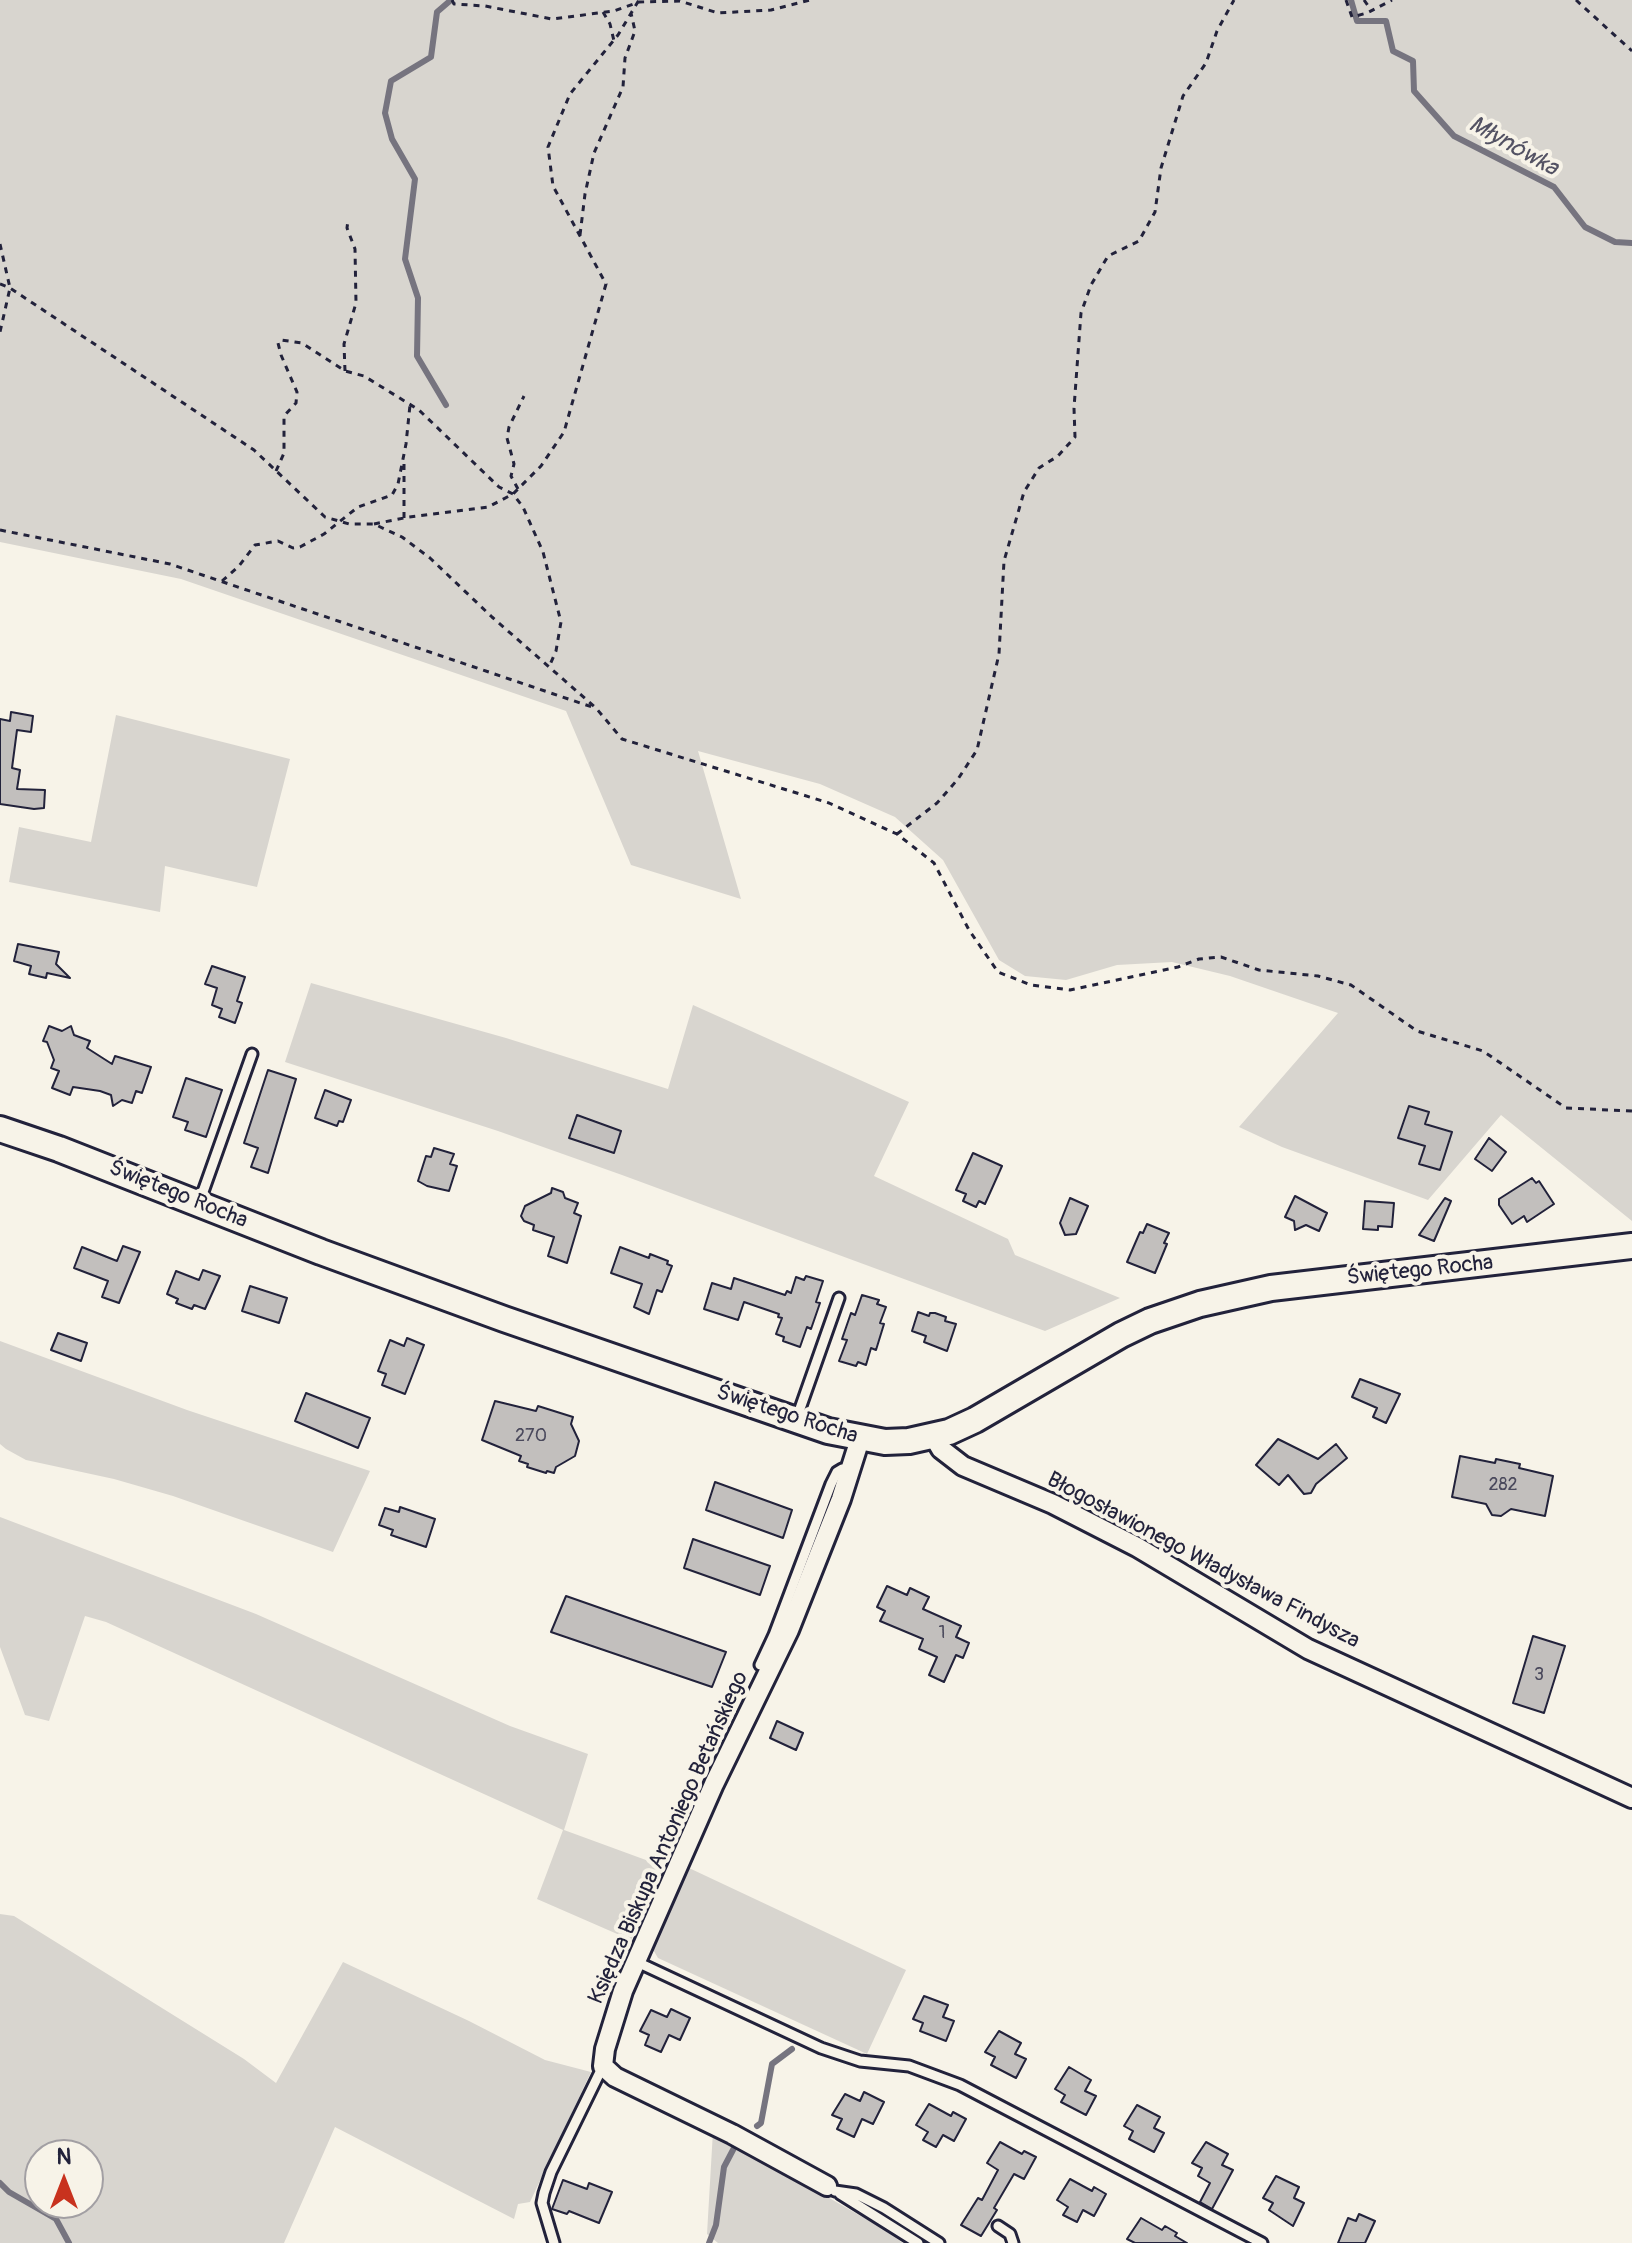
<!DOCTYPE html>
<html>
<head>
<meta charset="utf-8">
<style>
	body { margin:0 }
	#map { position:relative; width:1632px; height:2243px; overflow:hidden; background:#f7f3e8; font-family:Pangolin,sans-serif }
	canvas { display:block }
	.north { position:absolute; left:24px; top:2139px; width:80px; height:80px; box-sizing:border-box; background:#f7f3e8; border:2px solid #a29fa3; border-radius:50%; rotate:0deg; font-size:22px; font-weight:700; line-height:32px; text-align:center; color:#22223b }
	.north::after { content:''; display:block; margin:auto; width:28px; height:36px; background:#c8321e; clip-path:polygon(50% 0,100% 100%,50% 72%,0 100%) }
</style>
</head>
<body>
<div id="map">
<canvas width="1632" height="2243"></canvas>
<div class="north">N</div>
</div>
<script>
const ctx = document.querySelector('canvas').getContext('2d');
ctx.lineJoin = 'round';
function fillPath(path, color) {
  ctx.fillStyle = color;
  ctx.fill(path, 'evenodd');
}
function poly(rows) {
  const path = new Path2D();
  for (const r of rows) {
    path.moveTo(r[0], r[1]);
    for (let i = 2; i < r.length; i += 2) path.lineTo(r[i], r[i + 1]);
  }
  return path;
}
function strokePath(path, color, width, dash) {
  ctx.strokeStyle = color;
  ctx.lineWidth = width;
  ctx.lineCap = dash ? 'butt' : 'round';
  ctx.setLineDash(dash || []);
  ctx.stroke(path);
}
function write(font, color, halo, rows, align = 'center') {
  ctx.font = font + ' Pangolin,sans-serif';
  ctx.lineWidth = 8;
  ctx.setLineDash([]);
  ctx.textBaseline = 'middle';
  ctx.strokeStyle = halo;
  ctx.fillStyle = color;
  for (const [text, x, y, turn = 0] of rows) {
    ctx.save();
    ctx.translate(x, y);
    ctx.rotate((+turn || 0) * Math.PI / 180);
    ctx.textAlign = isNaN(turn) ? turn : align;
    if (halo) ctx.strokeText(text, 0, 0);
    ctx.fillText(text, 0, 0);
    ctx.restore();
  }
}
const green = poly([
	[0,0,1632,0,1632,1221,1501,1115,1428,1200,1282,1147,1239,1127,1338,1013,1230,976,1172,962,1117,965,1066,980,1025,976,999,960,943,860,895,817,820,784,698,751,741,899,631,865,566,711,181,579,0,542],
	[116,715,290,759,257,887,165,866,160,912,9,882,19,827,91,842],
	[311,983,506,1038,668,1089,693,1005,909,1102,874,1176,1008,1239,1015,1255,1120,1298,1045,1331,622,1175,498,1131,285,1062],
	[0,1341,187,1410,370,1471,333,1552,173,1496,114,1479,26,1460,6,1449,0,1444],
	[0,1517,256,1614,510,1726,588,1754,564,1830,665,1867,631,1940,537,1899,563,1830,106,1622,85,1616,49,1721,25,1715,0,1647],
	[689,1868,906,1970,867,2054,658,1958,651,1946],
	[0,1914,14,1916,244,2059,276,2083,343,1962,469,2021,545,2060,591,2072,530,2202,518,2204,514,2219,335,2127,284,2243,0,2243],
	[40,2155,88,2155,88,2203,40,2203],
	[713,2131,878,2226,903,2243,718,2243,707,2234]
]);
const stream = poly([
	[1351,0,1357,21,1386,21,1393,51,1413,61,1414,91,1454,136,1554,187,1585,227,1615,242,1632,243],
	[446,405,417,356,418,298,405,259,415,179,392,139,385,113,391,81,431,57,437,12,451,0],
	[757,2126,761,2123,772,2064,792,2049],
	[0,2183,9,2192,56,2219,69,2243],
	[709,2243,716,2225,724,2167,734,2148]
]);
const building = poly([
	[11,712,33,716,31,732,17,730,12,768,20,770,17,789,45,790,44,808,34,809,0,804,0,719,10,721,11,712],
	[18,944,59,952,56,964,70,978,47,973,46,978,29,974,31,966,14,961,18,944],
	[212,966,245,977,237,1001,242,1003,235,1023,219,1017,222,1009,212,1005,217,988,205,984,212,966],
	[49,1026,62,1031,71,1026,74,1035,90,1041,87,1048,112,1064,115,1056,151,1067,142,1093,136,1091,132,1103,122,1100,113,1106,111,1095,100,1091,73,1087,70,1095,52,1088,59,1071,51,1068,54,1060,47,1042,43,1041,49,1026],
	[268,1070,296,1079,268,1173,251,1167,258,1148,244,1143,268,1070],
	[186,1078,222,1090,206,1137,185,1130,188,1122,173,1117,186,1078],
	[325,1090,351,1100,343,1122,339,1121,337,1126,315,1118,325,1090],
	[1409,1106,1429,1112,1425,1124,1452,1132,1440,1170,1419,1164,1425,1146,1398,1138,1409,1106],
	[577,1115,621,1131,614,1153,569,1138,577,1115],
	[1489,1138,1506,1152,1492,1171,1475,1159,1489,1138],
	[434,1148,454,1154,450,1164,457,1166,449,1191,427,1186,418,1181,426,1156,431,1157,434,1148],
	[973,1153,1002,1166,985,1204,979,1201,976,1207,963,1201,966,1194,956,1190,973,1153],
	[1532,1178,1536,1183,1539,1181,1554,1204,1527,1222,1524,1216,1512,1224,1499,1205,1499,1199,1532,1178],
	[552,1188,563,1192,565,1198,578,1203,574,1213,581,1216,567,1263,548,1256,554,1237,533,1230,534,1225,524,1221,521,1216,525,1206,551,1193,552,1188],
	[1295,1196,1327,1213,1319,1231,1306,1225,1295,1230,1294,1221,1285,1217,1295,1196],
	[1070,1198,1088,1206,1076,1234,1065,1235,1060,1223,1070,1198],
	[1445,1198,1451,1201,1434,1241,1419,1235,1445,1198],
	[1365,1201,1394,1203,1392,1227,1378,1226,1378,1230,1363,1229,1365,1201],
	[1147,1224,1169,1233,1164,1243,1167,1244,1155,1273,1127,1262,1140,1232,1143,1233,1147,1224],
	[123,1246,140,1252,119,1303,102,1297,108,1281,74,1268,82,1247,117,1261,123,1246],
	[620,1247,649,1258,650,1254,668,1261,667,1264,672,1266,662,1292,657,1290,649,1314,634,1307,642,1284,611,1273,620,1247],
	[203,1270,220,1276,205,1309,194,1305,192,1309,176,1303,178,1299,167,1294,176,1271,199,1280,203,1270],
	[806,1276,823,1281,816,1302,820,1303,811,1329,807,1327,800,1347,783,1341,784,1337,776,1334,782,1318,778,1317,779,1314,744,1302,738,1320,704,1309,712,1283,731,1289,734,1278,785,1295,787,1291,791,1293,796,1277,804,1280,806,1276],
	[250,1286,287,1298,279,1323,242,1311,250,1286],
	[862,1295,879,1300,877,1304,886,1307,880,1323,884,1324,876,1350,871,1348,866,1365,858,1362,856,1366,839,1361,847,1340,842,1339,851,1313,855,1315,862,1295],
	[918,1312,929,1316,930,1313,935,1313,946,1317,945,1321,956,1324,947,1351,924,1342,926,1336,912,1331,918,1312],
	[58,1333,87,1343,81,1361,51,1350,58,1333],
	[407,1338,424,1345,405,1394,382,1385,386,1374,378,1371,390,1340,404,1346,407,1338],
	[1360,1379,1400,1394,1386,1423,1373,1417,1377,1408,1352,1397,1360,1379],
	[306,1393,370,1418,358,1448,295,1421,306,1393],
	[495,1401,536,1411,538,1406,573,1417,571,1424,579,1441,575,1456,556,1467,554,1473,547,1471,546,1473,527,1467,528,1464,519,1461,521,1456,482,1440,495,1401],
	[1278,1439,1318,1459,1336,1444,1347,1458,1316,1484,1311,1493,1304,1494,1288,1475,1279,1485,1256,1465,1278,1439],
	[1460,1456,1495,1463,1496,1459,1520,1464,1519,1468,1553,1476,1545,1516,1511,1509,1501,1516,1492,1515,1486,1504,1452,1497,1460,1456],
	[715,1482,792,1510,783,1538,706,1510,715,1482],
	[400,1507,435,1519,426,1547,391,1535,393,1530,379,1525,385,1508,399,1512,400,1507],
	[693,1539,770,1566,760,1595,684,1568,693,1539],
	[887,1586,907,1595,910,1588,929,1597,923,1609,961,1626,956,1637,969,1643,963,1658,956,1655,944,1682,929,1675,937,1657,919,1649,923,1639,880,1621,885,1611,877,1607,887,1586],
	[566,1596,726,1652,712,1687,551,1632,566,1596],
	[1533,1636,1565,1646,1544,1713,1513,1703,1533,1636],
	[777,1721,803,1733,796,1750,770,1738,777,1721],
	[924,1996,948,2005,943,2017,954,2021,946,2041,920,2031,923,2023,913,2019,924,1996],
	[671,2009,690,2018,680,2040,669,2035,661,2052,645,2045,649,2035,640,2031,651,2010,667,2017,671,2009],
	[999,2031,1021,2043,1015,2054,1026,2059,1016,2078,991,2065,995,2057,985,2052,999,2031],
	[1069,2067,1091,2080,1085,2091,1096,2096,1086,2115,1061,2102,1065,2095,1055,2089,1069,2067],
	[864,2092,884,2102,873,2124,862,2119,854,2137,837,2129,842,2119,832,2115,845,2094,860,2101,864,2092],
	[929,2104,951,2116,953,2112,966,2119,954,2141,943,2135,936,2147,923,2140,928,2132,916,2125,929,2104],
	[1137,2105,1160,2117,1154,2128,1164,2133,1154,2152,1129,2139,1133,2131,1124,2126,1137,2105],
	[1000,2142,1022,2154,1024,2151,1036,2157,1024,2179,1014,2174,994,2208,997,2210,981,2236,961,2225,978,2198,982,2200,998,2170,987,2163,1000,2142],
	[1206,2142,1228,2154,1222,2165,1233,2170,1212,2209,1200,2202,1210,2183,1198,2176,1202,2168,1192,2163,1206,2142],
	[1276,2176,1299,2187,1294,2198,1304,2203,1293,2226,1269,2210,1273,2203,1263,2198,1276,2176],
	[1070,2179,1092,2191,1094,2187,1106,2194,1094,2216,1083,2210,1077,2222,1063,2215,1068,2207,1057,2200,1070,2179],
	[563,2180,587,2189,589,2183,612,2192,599,2223,569,2211,567,2214,552,2209,563,2180],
	[1359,2214,1375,2221,1365,2243,1338,2243,1348,2218,1356,2221,1359,2214],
	[1141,2218,1162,2230,1165,2226,1177,2233,1175,2236,1187,2243,1135,2243,1127,2239,1141,2218]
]);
const path = poly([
	[452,0,454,4,485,6,552,19,614,11,639,2,680,1,718,13,771,10,810,0],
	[1346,0,1352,17,1367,13,1392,0],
	[1364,0,1371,10],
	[1576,0,1632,51],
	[603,12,610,24,614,41],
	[580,235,585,194,594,153,623,87,625,58,635,31,631,13],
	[0,244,10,288,0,332],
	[0,284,10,288,254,450,325,517,349,524,374,524,402,537,430,558,492,617,596,708,622,739,829,803,897,834,934,863,969,930,998,972,1031,985,1070,990,1178,967,1199,959,1221,957,1259,970,1318,976,1351,985,1417,1031,1483,1051,1566,1108,1632,1111],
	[345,371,344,344,356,303,355,249,347,228,348,220],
	[276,471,284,453,284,416,296,403,297,392,281,355,278,343,281,340,302,343,345,371,364,376,419,410,499,487,513,494,523,507,543,552,561,622,556,651,549,667],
	[518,489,511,476,514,464,507,438,509,427,524,396],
	[404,518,404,462],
	[374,524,409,517,488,507,513,494,541,466,564,432,606,284,553,186,548,147,570,94,618,35,639,0],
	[0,530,170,564,592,707],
	[222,581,239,566,255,545,278,541,293,548,300,547,324,534,358,507,392,495,398,484,406,444,410,405],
	[897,834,937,803,958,779,977,750,999,654,1004,561,1024,492,1039,468,1058,456,1075,437,1074,408,1081,313,1091,285,1108,256,1139,241,1155,212,1161,168,1183,96,1206,63,1217,31,1234,0]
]);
const lane = poly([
	[199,1203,252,1054],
	[796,1420,839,1298],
	[760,1665,774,1635,831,1484,837,1472,842,1469,850,1469],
	[637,1962,821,2048,860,2061,909,2066,960,2085,1262,2243],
	[835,2191,856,2194,884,2208,939,2243],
	[840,2194,918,2243],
	[998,2226,1010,2234,1013,2243],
	[554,2243,542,2203,544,2193,551,2172,603,2066]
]);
const street = poly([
	[934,1437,941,1449,963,1466,1053,1504,1137,1547,1308,1649,1632,1798],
	[827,2186,732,2134,615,2077,603,2066,605,2049,623,1991,714,1784,789,1630,841,1499,860,1439]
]);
const secondary = poly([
	[0,1129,59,1149,321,1252,504,1319,828,1431,885,1442,909,1441,949,1432,975,1420,1121,1335,1150,1321,1200,1304,1271,1288,1632,1246]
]);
const numberNames = [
	["270",531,1436],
	["282",1503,1485],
	["1",942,1633],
	["3",1539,1675]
];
const streetNames = [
	["Świętego Rocha",178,1195,22],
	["Świętego Rocha",1420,1271,-6],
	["Świętego Rocha",787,1415,18],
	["Błogosławionego Władysława Findysza",1203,1561,28],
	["Księdza Biskupa Antoniego Betańskiego",669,1838,-66]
];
const waterNames = [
	["Młynówka",1513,147,29]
];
fillPath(green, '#d8d5cf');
strokePath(stream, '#76747f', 6);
fillPath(building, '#c2bfbd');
strokePath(building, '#22223b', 2);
strokePath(lane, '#22223b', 15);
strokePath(street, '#22223b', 24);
strokePath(secondary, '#22223b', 30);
strokePath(path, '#22223b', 3, [6, 6]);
strokePath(lane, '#f7f3e8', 9);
strokePath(street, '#f7f3e8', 18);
strokePath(secondary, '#f7f3e8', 24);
write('18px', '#4a495c', null, numberNames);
write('22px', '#22223b', '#f7f3e8', streetNames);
write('italic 24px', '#535263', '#f7f3e8', waterNames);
</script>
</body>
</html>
